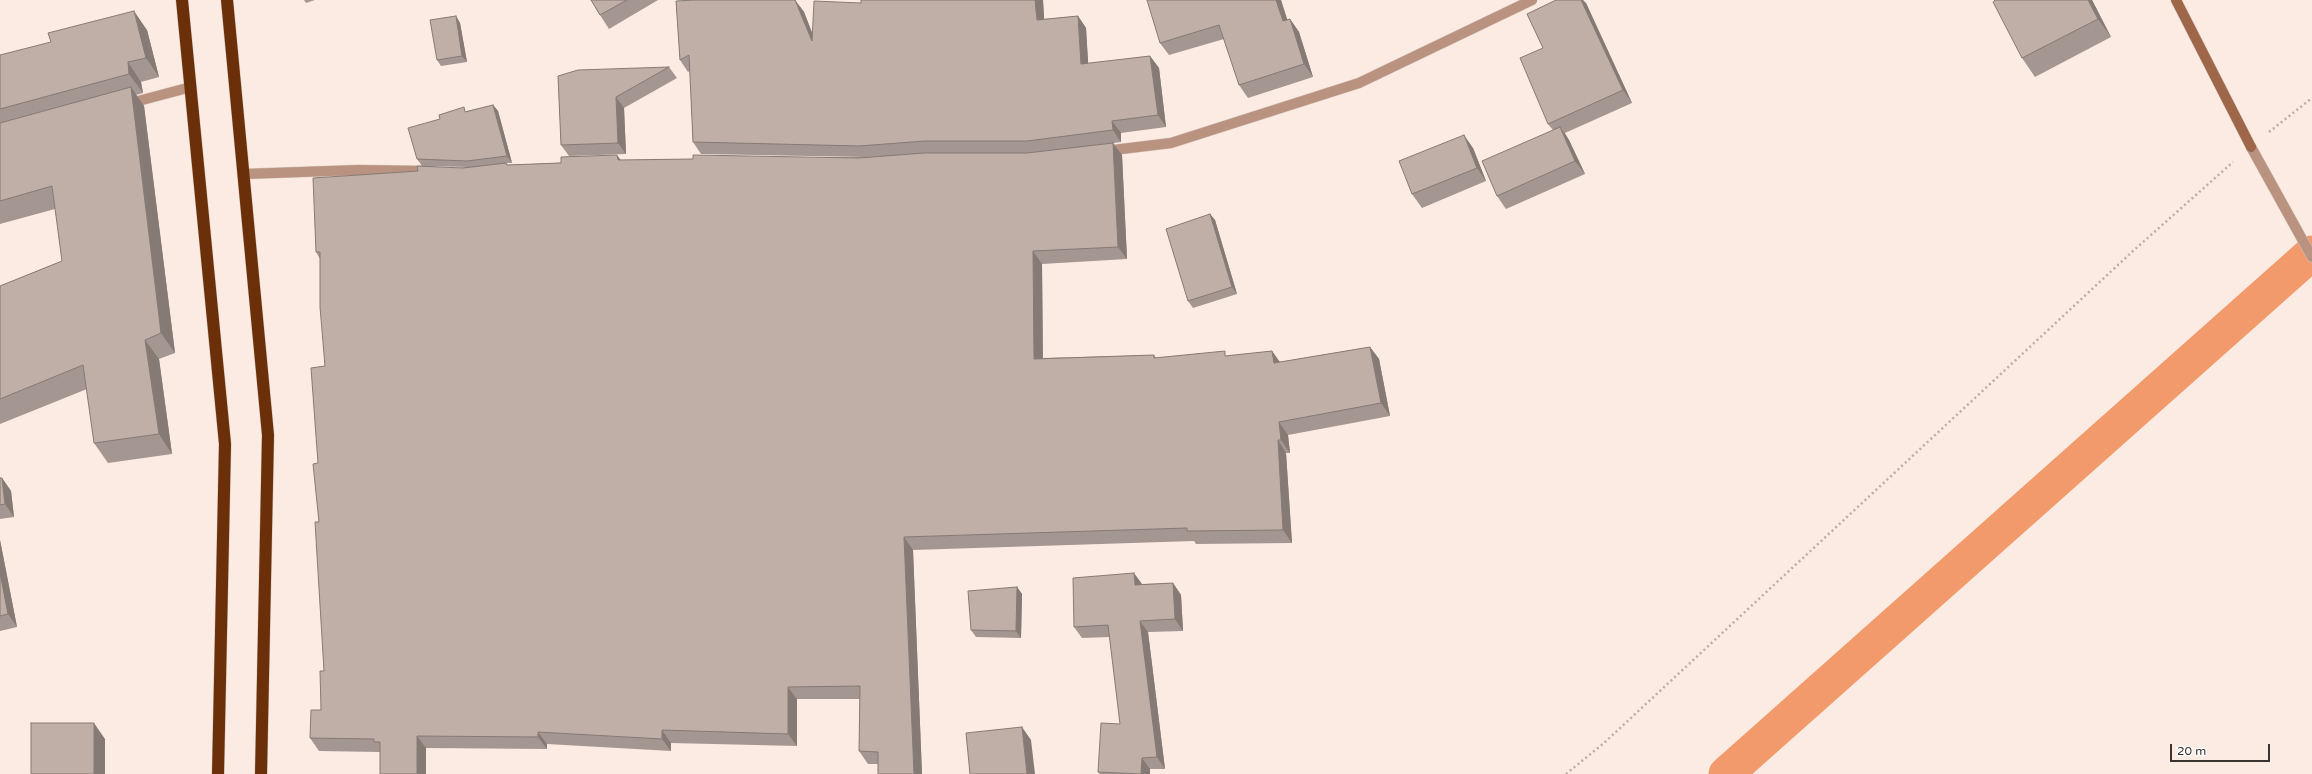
<!DOCTYPE html>
<html>
<head>
<meta charset="utf-8">
<style>
	body { margin:0 }
	#map { position:relative; width:2312px; height:774px; overflow:hidden; background:#fcebe2; font-family:"Varela Round",sans-serif }
	canvas { display:block }
	.scale { position:absolute; left:2170px; top:744px; width:100px; height:18px; box-sizing:border-box; border:2px solid #3a3330; border-top:0; padding-left:5px; font-size:12px; line-height:14px; white-space:nowrap; color:#3a3330; -webkit-text-stroke:3px #fffbf9; paint-order:stroke }
</style>
</head>
<body>
<div id="map">
<canvas width="2312" height="774"></canvas>
<div class="scale">20 m</div>
</div>
<script>
const ctx = document.querySelector('canvas').getContext('2d');
ctx.lineJoin = 'round';
function poly(rows) {
  const path = new Path2D();
  for (const r of rows) {
    path.moveTo(r[0], r[1]);
    for (let i = 2; i < r.length; i += 2) path.lineTo(r[i], r[i + 1]);
  }
  return path;
}
function strokePath(path, color, width, dash) {
  ctx.strokeStyle = color;
  ctx.lineWidth = width;
  ctx.lineCap = dash ? 'butt' : 'round';
  ctx.setLineDash(dash || []);
  ctx.stroke(path);
}
function fillPath(path, color) {
  ctx.fillStyle = color;
  ctx.fill(path, 'evenodd');
}
const canal = poly([
	[1726,774,2312,253]
]);
const path = poly([
	[2269,132,2312,98],
	[1566,774,1604,743,2133,251,2233,162]
]);
const street = poly([
	[127,104,191,87],
	[2251,147,2312,257],
	[1105,151,1171,143,1359,83,1532,0],
	[244,174,358,170,431,171]
]);
const secondary = poly([
	[2176,0,2251,147]
]);
const highway = poly([
	[182,0,225,444,218,774],
	[227,0,268,435,261,774]
]);
const wall = poly([
	[304,0,315,0,306,3],
	[591,0,658,0,609,29,600,15],
	[795,0,804,12,812,33,861,3,861,0,1043,0,1044,19,1078,16,1086,28,1088,64,1150,56,1159,68,1166,127,1121,133,1121,142,1113,143,1122,155,1127,259,1042,264,1043,358,1154,355,1156,358,1228,356,1272,351,1280,362,1370,347,1379,359,1390,416,1288,435,1290,453,1286,453,1292,543,1196,544,1194,541,913,550,922,774,878,774,878,764,868,764,859,751,860,699,797,699,797,746,671,743,671,751,547,744,547,749,426,748,426,774,380,774,380,752,319,751,310,738,321,710,324,671,319,522,318,463,325,366,320,259,316,252,418,171,467,167,422,166,417,159,467,111,493,105,498,111,512,163,506,163,508,165,621,160,864,157,701,154,693,142,690,71,688,72,680,60,676,1],
	[1281,0,1287,20,1290,19,1299,32,1313,77,1248,98,1239,85,1224,39,1169,55,1160,43],
	[1995,0,2092,0,2111,37,2035,77,2022,58],
	[1586,3,1632,103,1565,133,1569,140,1585,174,1506,209,1497,196,1553,130,1548,124],
	[456,16,460,23,467,62,441,66,437,60],
	[147,30,159,77,141,82,143,93,136,95,144,106,175,353,159,359,172,454,108,463,94,443,87,389,0,424,0,286,62,261,55,209,0,224,0,55],
	[669,67,677,78,624,108,626,154,569,156,561,145,558,76],
	[1473,148,1486,181,1422,208,1412,194],
	[1210,214,1215,220,1237,294,1193,308,1188,301],
	[0,478,2,478,11,491,14,517,0,519],
	[0,540,17,627,0,631],
	[1173,583,1181,595,1183,631,1148,632,1165,769,1150,769,1150,774,1100,774,1098,772,1120,724,1110,637,1082,638,1074,627,1142,584],
	[1017,587,1022,594,1021,638,976,637,971,630]
]);
const shadedWall = poly([
	[795,0,804,12,820,53,812,41],
	[1035,0,1043,0,1045,32,1037,20],
	[1276,0,1281,0,1292,34,1283,21],
	[1581,0,1583,0,1586,3,1632,103,1623,90],
	[2088,0,2092,0,2111,37,2098,19],
	[134,11,147,30,159,77,146,58],
	[456,16,460,23,467,62,462,56],
	[1078,16,1086,28,1089,76,1081,64],
	[1290,19,1299,32,1313,77,1304,64],
	[1150,56,1159,68,1166,127,1158,115],
	[128,62,141,82,143,93,129,74],
	[131,87,144,106,175,353,161,333],
	[616,97,624,108,626,154,618,143],
	[493,105,498,111,512,163,507,156],
	[1112,121,1121,133,1121,142,1113,130],
	[1560,127,1569,140,1585,174,1575,161],
	[1464,135,1473,148,1486,181,1477,168],
	[1113,143,1122,155,1127,259,1118,247],
	[617,155,626,167,618,160],
	[1210,214,1215,220,1237,294,1232,287],
	[1033,251,1042,264,1043,371,1034,359],
	[145,340,159,359,172,454,159,434],
	[1370,347,1379,359,1390,416,1381,403],
	[1272,351,1281,364,1274,363],
	[1279,422,1288,435,1290,453,1281,440],
	[1278,440,1286,453,1292,543,1283,530],
	[2,478,11,491,14,517,5,504],
	[904,537,913,550,922,774,914,774],
	[0,540,17,627,8,614,0,573],
	[1134,573,1142,584,1143,597,1135,585],
	[1173,583,1181,595,1183,631,1175,619],
	[1017,587,1022,594,1021,638,1016,631],
	[1140,621,1148,632,1165,769,1157,757],
	[788,687,797,699,797,746,788,734],
	[94,723,105,739,105,774,94,774],
	[1022,727,1031,740,1035,774,1027,774],
	[662,730,671,743,671,751,662,739],
	[538,732,547,744,547,749,538,737],
	[417,736,426,748,426,774,417,774],
	[1142,758,1150,769,1150,774,1141,774]
]);
const building = poly([
	[591,0,627,0,600,15,591,0],
	[695,0,795,0,812,41,814,1,861,3,861,0,1035,0,1037,20,1078,16,1081,64,1150,56,1158,115,1112,121,1113,130,1027,141,925,141,859,146,693,142,689,55,680,60,676,1,695,0],
	[1147,0,1276,0,1283,21,1290,19,1304,64,1239,85,1219,25,1160,43,1147,0],
	[1556,0,1581,0,1623,90,1548,124,1520,58,1543,48,1527,14,1556,0],
	[1995,0,2088,0,2098,19,2022,58,1993,2,1995,0],
	[134,11,146,58,128,62,129,74,0,109,0,55,51,42,48,33,134,11],
	[456,16,462,56,437,60,430,20,456,16],
	[669,67,616,97,618,143,561,145,558,76,578,70,669,67],
	[131,87,161,333,145,340,159,434,94,443,83,365,0,399,0,286,62,261,52,186,0,201,0,123,131,87],
	[493,105,507,156,467,161,417,159,408,128,440,119,439,115,464,107,465,112,493,105],
	[1560,127,1575,161,1497,196,1482,161,1560,127],
	[1464,135,1477,168,1412,194,1399,161,1464,135],
	[1113,143,1118,247,1033,251,1034,359,1154,355,1154,358,1225,351,1225,356,1272,351,1274,363,1370,347,1381,403,1279,422,1281,440,1278,440,1283,530,1187,531,1187,528,904,537,914,774,878,774,878,752,859,751,860,686,788,687,788,734,662,730,662,739,538,732,538,737,417,736,417,774,380,774,380,742,374,742,374,739,310,738,311,710,321,710,320,671,324,671,315,522,319,522,313,464,318,463,311,368,325,366,320,307,320,252,316,252,313,178,418,171,417,166,463,168,506,163,507,165,561,163,561,157,617,155,618,160,693,159,693,155,859,158,924,153,1027,153,1113,143],
	[1210,214,1232,287,1188,301,1166,229,1210,214],
	[0,478,2,478,5,504,0,505,0,478],
	[0,573,8,614,0,616,0,573],
	[1134,573,1135,585,1173,583,1175,619,1140,621,1157,757,1142,758,1141,774,1098,772,1101,723,1120,724,1108,625,1074,627,1073,578,1134,573],
	[1017,587,1016,631,971,630,968,591,1017,587],
	[31,723,94,723,94,774,31,774,31,723],
	[1022,727,1027,774,970,774,966,733,1022,727]
]);
strokePath(canal, '#f29a6c', 35);
strokePath(street, '#d5c6be', 11);
strokePath(secondary, '#d5c6be', 11);
strokePath(highway, '#d5c6be', 13);
strokePath(path, '#bbada6', 2.5, [2, 3]);
strokePath(street, '#ba9380', 10);
strokePath(secondary, '#9e674a', 10);
strokePath(highway, '#6b3009', 12);
fillPath(wall, '#a49690');
fillPath(shadedWall, '#867a75');
fillPath(building, '#bfafa7');
strokePath(building, '#867a75', 1);
</script>
</body>
</html>
